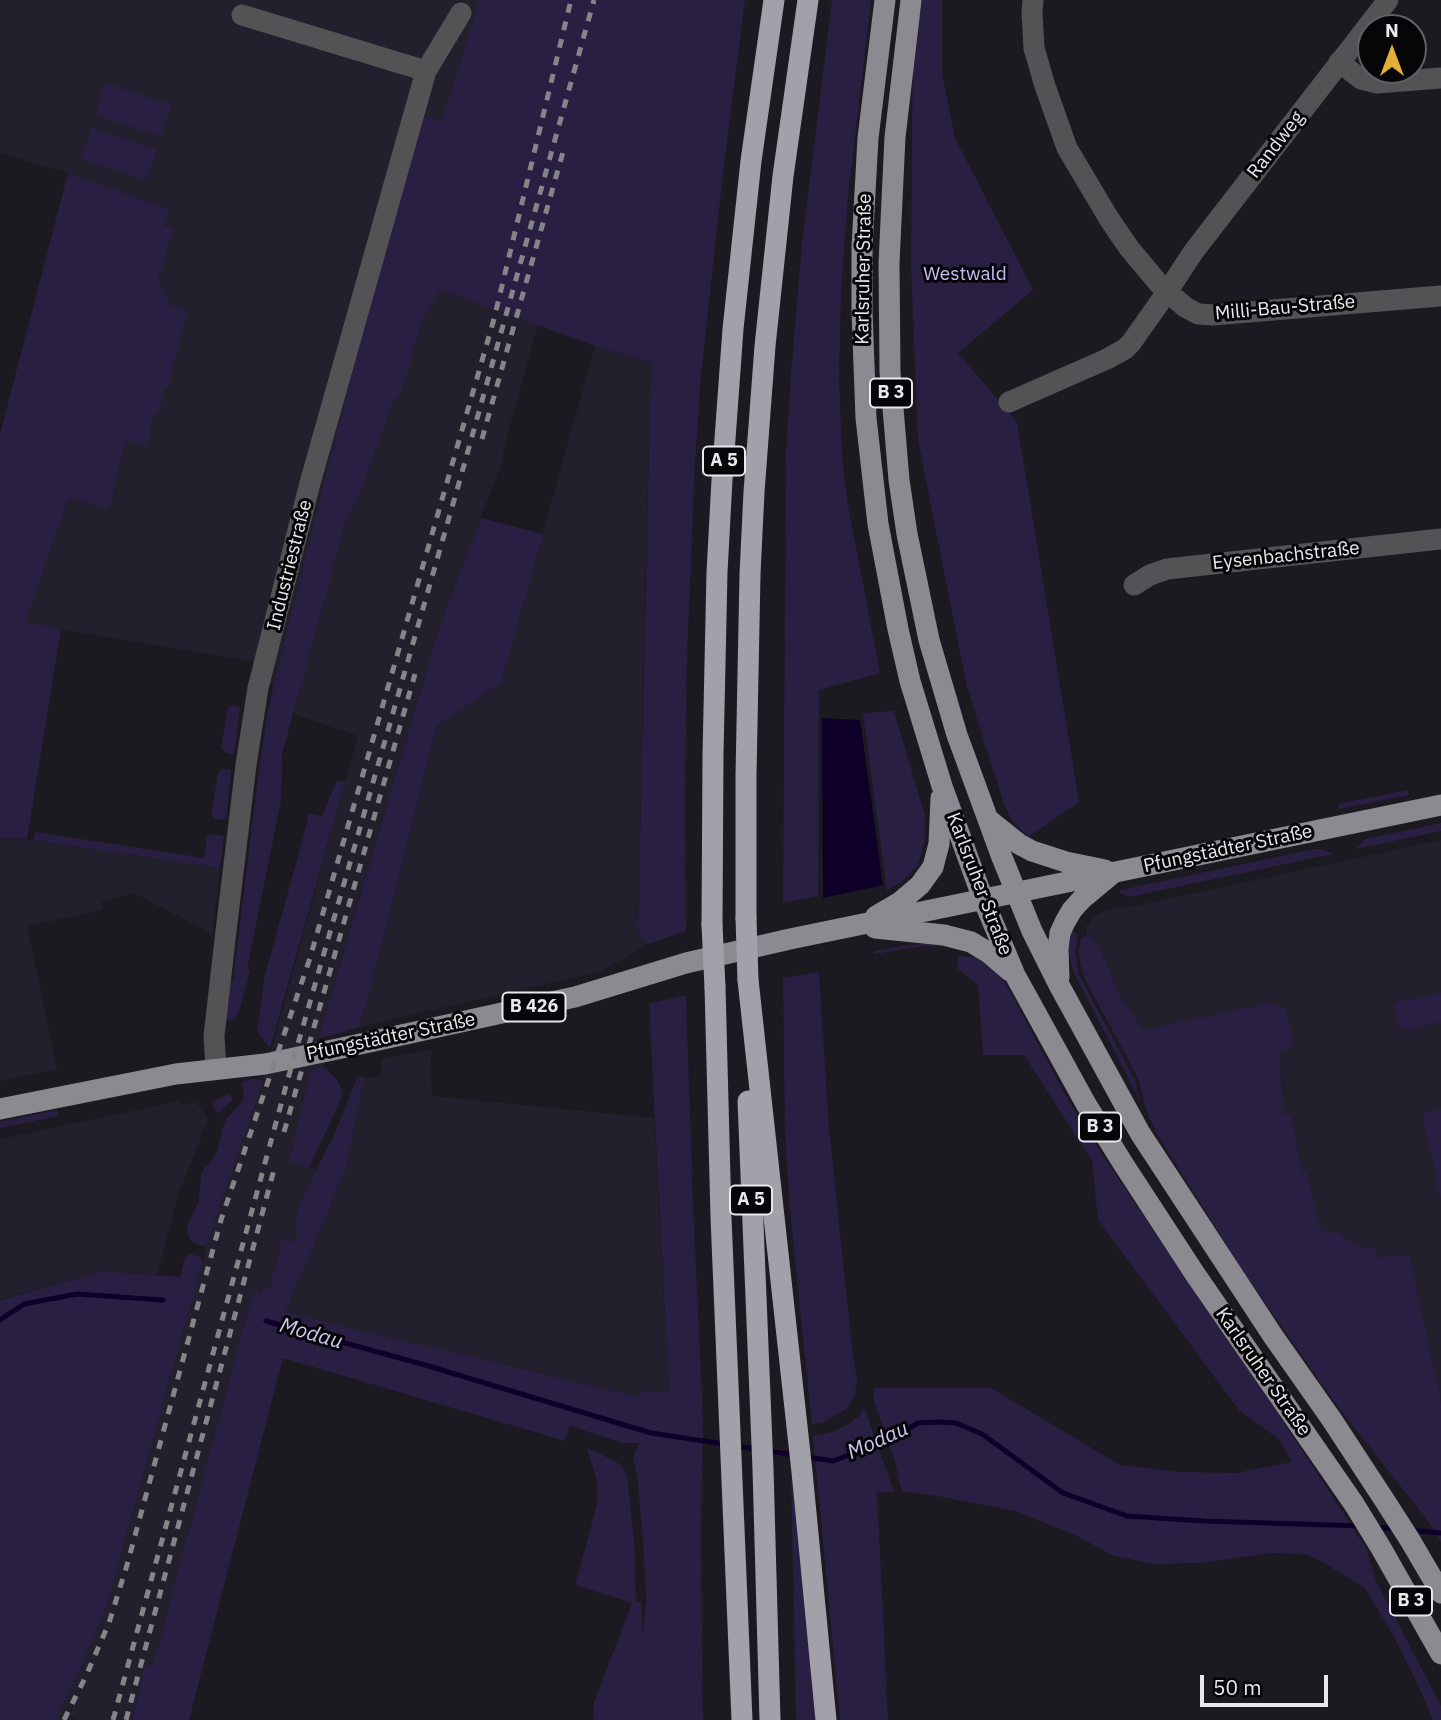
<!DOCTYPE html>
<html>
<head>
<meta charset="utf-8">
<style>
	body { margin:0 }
	#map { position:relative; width:1441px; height:1720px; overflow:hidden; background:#1b1a20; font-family:"IBM Plex Sans",sans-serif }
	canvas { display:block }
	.north { position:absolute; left:1357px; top:14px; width:70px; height:70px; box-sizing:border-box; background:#060608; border:2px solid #616064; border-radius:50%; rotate:0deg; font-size:19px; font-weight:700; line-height:28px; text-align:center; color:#e9e8ed }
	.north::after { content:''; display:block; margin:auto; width:24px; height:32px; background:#e3ae34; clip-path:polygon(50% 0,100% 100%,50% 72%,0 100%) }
	.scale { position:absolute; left:1200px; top:1675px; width:128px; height:32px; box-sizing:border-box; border:4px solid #e9e8ed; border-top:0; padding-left:9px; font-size:21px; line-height:24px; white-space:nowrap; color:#e9e8ed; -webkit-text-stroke:5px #060608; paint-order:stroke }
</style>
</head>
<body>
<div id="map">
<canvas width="1441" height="1720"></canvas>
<div class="north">N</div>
<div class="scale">50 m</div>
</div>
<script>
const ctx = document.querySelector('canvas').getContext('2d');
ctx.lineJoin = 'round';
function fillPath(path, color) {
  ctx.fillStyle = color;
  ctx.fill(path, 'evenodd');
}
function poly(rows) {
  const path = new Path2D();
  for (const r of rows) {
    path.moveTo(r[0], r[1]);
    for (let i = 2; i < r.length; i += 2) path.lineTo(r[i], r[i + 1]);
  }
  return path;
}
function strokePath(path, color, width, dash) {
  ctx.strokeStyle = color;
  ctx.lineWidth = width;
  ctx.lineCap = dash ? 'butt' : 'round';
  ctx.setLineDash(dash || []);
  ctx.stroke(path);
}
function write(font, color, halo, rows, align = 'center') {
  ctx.font = font + ' "IBM Plex Sans",sans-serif';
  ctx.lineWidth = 6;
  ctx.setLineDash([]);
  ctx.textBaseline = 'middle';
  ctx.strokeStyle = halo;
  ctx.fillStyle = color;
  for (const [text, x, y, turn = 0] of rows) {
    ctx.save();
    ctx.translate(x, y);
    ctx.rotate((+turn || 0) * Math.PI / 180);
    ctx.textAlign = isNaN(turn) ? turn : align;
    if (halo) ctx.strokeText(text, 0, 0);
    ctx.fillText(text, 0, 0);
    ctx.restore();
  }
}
const built = poly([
	[0,0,479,0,442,122,440,290,538,325,504,447,503,459,441,622,318,1038,324,1067,311,1072,289,1160,316,1170,299,1204,294,1228,298,1229,295,1243,282,1240,269,1290,262,1295,253,1292,153,1666,145,1664,132,1720,75,1720,75,1716,72,1720,55,1720,79,1673,107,1604,206,1247,263,1080,358,736,296,715,252,661,24,623,170,209,68,173,0,153],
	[595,346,651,362,645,595,638,933,648,944,602,971,358,1027,383,940,437,724,501,682],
	[0,838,34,840,220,868,212,936,203,929,134,893,102,901,103,910,27,926,57,1069,0,1081],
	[1441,840,1441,1403,1410,1258,1316,1270,1143,1030,1122,998,1099,948,1085,928,1095,915,1110,909,1130,907],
	[432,1049,430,1070,432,1096,654,1118,669,1393,641,1391,641,1397,284,1312,347,1166,364,1078,381,1076,382,1059],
	[180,1101,182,1105,196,1102,208,1119,178,1196,157,1275,104,1271,0,1299,0,1139]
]);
const green = poly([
	[479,0,745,0,723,173,701,374,695,463,687,655,685,806,686,931,648,944,638,933,651,362,595,346,440,290,423,317,402,390,393,401,358,499,346,520,282,754,281,801,247,969,250,971,239,1012,234,1020,228,1020,224,1018,228,981,233,981,260,761,268,711,275,680,357,354,422,115,442,121],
	[832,0,871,0,848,197,841,292,839,377,842,457,848,505,880,673,819,690,818,896,783,903,786,452,791,374,802,243],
	[918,0,942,0,942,73,955,138,1033,290,958,353,1017,422,1079,802,1028,837,1011,819,1004,804,967,687,918,440,911,264,913,33],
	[105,83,171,105,160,136,95,115],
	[91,127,157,149,146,180,81,159],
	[68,173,170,209,164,226,174,229,158,279,170,305,187,309,168,388,164,388,158,414,154,414,147,446,125,441,109,510,69,497,25,622,61,629,27,839,0,838,0,434],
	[481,518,543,534,501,683,437,725,383,940,359,1027,318,1039,441,622],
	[231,705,240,707,234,755,226,753,221,748,228,707],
	[894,711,925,816,925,839,918,865,903,881,887,891,863,713],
	[222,769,231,770,226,820,215,819,211,814,218,773],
	[337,780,345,782,270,1048,257,1031,265,975,303,838,309,813,322,816],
	[1408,790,1409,795,1339,809,1338,804],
	[1441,823,1441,831,1356,849,1365,839],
	[35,832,204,858,207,836,210,834,224,836,220,868,34,840],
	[1315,849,1322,849,1333,854,1129,897,1120,893,1120,890],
	[1070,930,1073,931,1078,936,1075,950,1079,975,1135,1080,1140,1101,1073,971,1067,945],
	[1087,931,1099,948,1122,998,1143,1030,1269,1003,1286,1009,1294,1047,1284,1049,1280,1053,1282,1112,1291,1116,1302,1173,1307,1172,1319,1227,1329,1235,1334,1229,1359,1249,1375,1246,1377,1258,1402,1254,1406,1258,1410,1257,1441,1403,1441,1542,1425,1517,1345,1416,1320,1382,1243,1271,1157,1134,1148,1115,1138,1078,1084,977,1080,963,1079,952,1081,939,1086,936],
	[931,942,956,948,939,946,924,946,875,954,873,953,875,951,890,948],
	[977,954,999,971,1067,1098,1101,1153,1285,1424,1366,1548,1376,1581,1441,1706,1441,1720,1433,1720,1425,1700,1394,1637,1365,1588,1321,1561,1305,1554,1270,1553,1200,1563,1152,1564,1112,1555,1075,1535,1015,1511,932,1495,902,1492,895,1462,874,1401,873,1388,991,1388,1120,1465,1178,1472,1236,1473,1292,1462,1280,1440,1239,1410,1098,1220,1092,1161,1024,1055,983,1055,978,985,958,969,958,956,973,957],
	[819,972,829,1128,852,1347,857,1381,854,1397,846,1409,822,1423,812,1424,790,1211,785,1134,783,978],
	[1441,993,1441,1022,1401,1031,1394,1003],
	[686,995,693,1207,703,1418,701,1538,703,1720,593,1720,594,1702,632,1603,575,1585,597,1505,597,1481,587,1448,615,1461,623,1467,627,1476,634,1539,636,1602,641,1602,643,1635,646,1601,643,1539,637,1474,633,1457,639,1443,623,1443,570,1426,565,1441,283,1358,189,1720,132,1720,145,1664,153,1665,253,1292,262,1294,263,1288,269,1290,282,1239,295,1242,298,1230,294,1228,299,1204,335,1133,358,1076,364,1078,347,1166,285,1312,640,1397,640,1391,669,1393,649,1004],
	[324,1067,337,1080,342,1090,341,1099,309,1168,289,1161,311,1071],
	[252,1079,263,1080,206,1247,194,1243,189,1238,187,1230,188,1224,199,1200,201,1176,204,1168,211,1162,217,1152,223,1127,226,1119,242,1102,244,1095,242,1082],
	[228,1094,232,1097,232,1101,217,1114,212,1102],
	[1441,1109,1441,1200,1422,1113],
	[57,1110,58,1116,0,1128,0,1122],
	[190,1254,201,1257,202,1263,107,1604,79,1673,55,1720,0,1720,0,1300,104,1271,180,1277,185,1257],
	[864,1407,894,1492,877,1492,888,1720,840,1720,813,1436,832,1432,847,1425,859,1416],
	[791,1472,820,1720,796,1720]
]);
const water = poly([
	[822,718,860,720,883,885,823,898]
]);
const stream = poly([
	[0,1320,24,1304,77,1294,163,1300],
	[266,1321,425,1365,651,1433,724,1444],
	[734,1446,756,1449],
	[769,1451,794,1455],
	[807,1457,833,1461,887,1441,918,1423,938,1422,956,1423,982,1434,1063,1493,1127,1516,1204,1521,1361,1526],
	[1374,1527,1396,1529],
	[1409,1530,1441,1533]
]);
const minor = poly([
	[1033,0,1032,13,1034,48,1045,86,1067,148,1108,217,1129,248,1160,285,1185,307,1198,314,1213,315,1441,296],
	[242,15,426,71],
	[1339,62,1361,79,1377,83,1441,78],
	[1009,402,1107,359,1125,349,1131,343,1167,292,1194,251,1388,0],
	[1134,585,1150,575,1167,569,1441,539],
	[216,1069,214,1036,226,931,246,765,258,688,310,483,426,71,461,13]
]);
const major = poly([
	[885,0,868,138,862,247,862,311,866,418,878,524,898,629,910,681,942,786,983,899,1015,975,1086,1104,1124,1165,1195,1274,1354,1504,1381,1548,1441,1654],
	[911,0,895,137,889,263,890,372,899,480,907,534,929,640,957,735,1001,855,1032,931,1059,985,1140,1133,1273,1336,1332,1420,1385,1501,1410,1540,1441,1593],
	[989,820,1019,844,1032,851,1066,862,1105,870],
	[876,916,900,902,920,885,933,867,939,844,941,798],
	[875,928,944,935,971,942,989,953,1010,971],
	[1059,978,1058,949,1060,933,1065,922,1072,910,1082,899,1112,874],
	[0,1109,176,1074,265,1064,342,1048,575,997,686,963,790,939,1441,805]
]);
const highway = poly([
	[746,918,746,775,750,574,754,492,765,346,783,176,808,0],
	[712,925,713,755,717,572,722,480,733,329,751,161,774,0],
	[748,980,802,1472,826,1720],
	[715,987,721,1217,742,1720],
	[748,1101,763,1469,770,1720]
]);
const rail = poly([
	[482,439,565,145],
	[284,1132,415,674],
	[64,1720,86,1676,109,1623,127,1565,221,1220,310,958,494,319,571,0],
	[113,1720,289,1075,459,483,594,0],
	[126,1720,275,1166]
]);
const highwayBridge = poly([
	[746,918,748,980],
	[712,925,715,987]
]);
const shields = [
	[891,393,42],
	[724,461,42],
	[534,1007,63],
	[1100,1127,42],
	[751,1200,42],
	[1411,1601,42]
];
const shieldNames = [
	["B 3",891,393],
	["A 5",724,461],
	["B 426",534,1007],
	["B 3",1100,1127],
	["A 5",751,1200],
	["B 3",1411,1601]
];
const streetNames = [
	["Randweg",1276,145,-52],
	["Karlsruher Straße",864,269,-89],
	["Milli-Bau-Straße",1285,308,-5],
	["Eysenbachstraße",1286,556,-6],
	["Industriestraße",290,565,-76],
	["Pfungstädter Straße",1228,849,-12],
	["Karlsruher Straße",979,884,69],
	["Pfungstädter Straße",391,1037,-12],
	["Karlsruher Straße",1263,1372,55]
];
const parkNames = [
	["Westwald",965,275]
];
const waterNames = [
	["Modau",311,1334,16],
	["Modau",878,1441,-24]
];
fillPath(built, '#22202c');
fillPath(green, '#291f43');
fillPath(water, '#0f0029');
strokePath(stream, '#0f0029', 5);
strokePath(minor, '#535356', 21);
strokePath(major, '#8b8a91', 21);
strokePath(highway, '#a2a0a9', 21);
strokePath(rail, '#858489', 5, [9, 9]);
strokePath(highwayBridge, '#a2a0a9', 21);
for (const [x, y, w] of shields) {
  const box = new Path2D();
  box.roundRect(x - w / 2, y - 14.5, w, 29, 5);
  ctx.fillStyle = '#060608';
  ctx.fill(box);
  strokePath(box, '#e9e8ed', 2);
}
write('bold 18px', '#e9e8ed', null, shieldNames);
write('19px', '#e9e8ed', '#060608', streetNames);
write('19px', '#c7bbf6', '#060608', parkNames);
write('italic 21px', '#d0c8f0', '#060608', waterNames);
</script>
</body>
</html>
